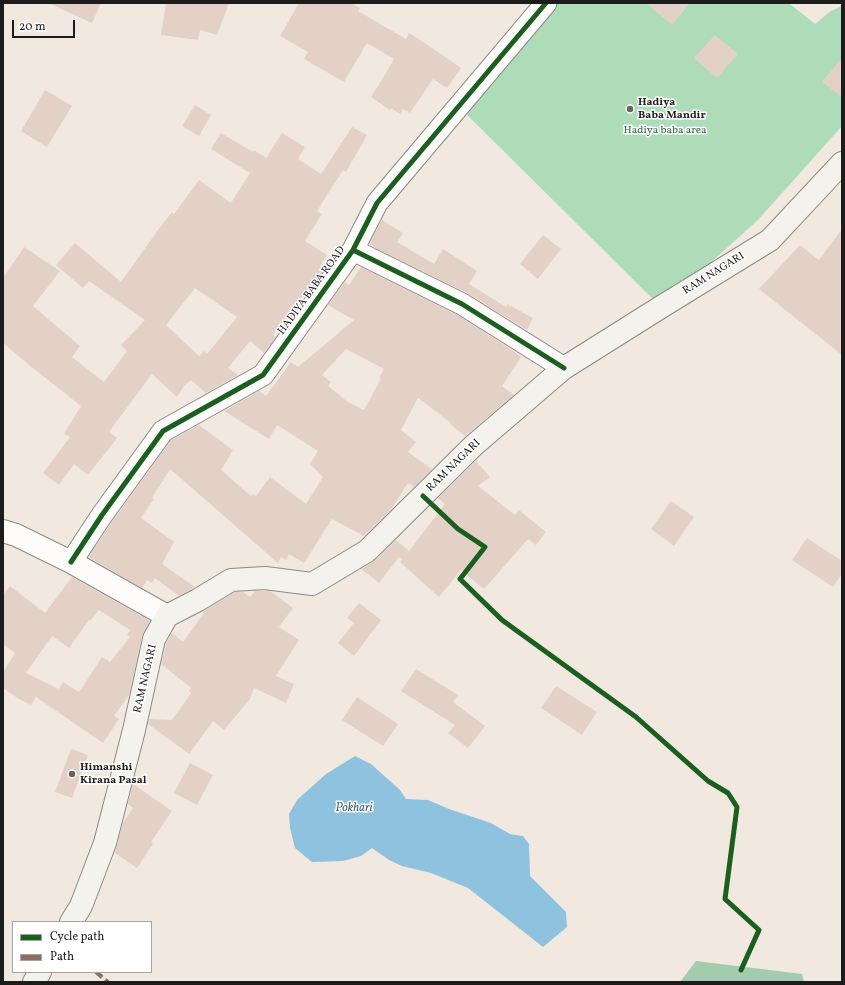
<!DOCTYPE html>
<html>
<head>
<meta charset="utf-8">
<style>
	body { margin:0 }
	#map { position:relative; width:845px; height:985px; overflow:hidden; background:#f1e9e0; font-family:Vollkorn,serif }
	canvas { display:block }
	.frame { position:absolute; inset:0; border:4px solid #1c1c1c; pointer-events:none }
	.legend { position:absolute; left:12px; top:921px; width:140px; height:52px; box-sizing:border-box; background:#fff; border:1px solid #a4a4a4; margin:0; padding:5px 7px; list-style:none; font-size:12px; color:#1c1c1c }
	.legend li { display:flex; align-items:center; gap:8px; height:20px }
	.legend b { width:20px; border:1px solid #a4a4a4 }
	.scale { position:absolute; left:12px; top:20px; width:63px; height:18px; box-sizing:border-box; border:2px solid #1c1c1c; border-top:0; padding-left:5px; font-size:12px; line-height:14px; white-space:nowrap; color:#1c1c1c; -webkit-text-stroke:3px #fff; paint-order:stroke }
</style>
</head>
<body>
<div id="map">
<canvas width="845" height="985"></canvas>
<div class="frame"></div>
<ul class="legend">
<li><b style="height:5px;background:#1b5e20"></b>Cycle path</li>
<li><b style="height:5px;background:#8d6e63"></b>Path</li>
</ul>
<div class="scale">20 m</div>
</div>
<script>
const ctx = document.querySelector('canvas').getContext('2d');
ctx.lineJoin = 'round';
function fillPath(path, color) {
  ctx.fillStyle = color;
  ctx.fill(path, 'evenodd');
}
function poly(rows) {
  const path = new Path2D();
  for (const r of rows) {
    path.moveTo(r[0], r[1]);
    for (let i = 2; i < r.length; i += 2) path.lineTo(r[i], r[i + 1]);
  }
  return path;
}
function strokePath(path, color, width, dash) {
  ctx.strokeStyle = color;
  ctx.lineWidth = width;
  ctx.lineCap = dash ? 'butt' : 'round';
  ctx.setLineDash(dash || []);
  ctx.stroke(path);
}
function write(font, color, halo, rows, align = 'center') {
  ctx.font = font + ' Vollkorn,serif';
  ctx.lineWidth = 3;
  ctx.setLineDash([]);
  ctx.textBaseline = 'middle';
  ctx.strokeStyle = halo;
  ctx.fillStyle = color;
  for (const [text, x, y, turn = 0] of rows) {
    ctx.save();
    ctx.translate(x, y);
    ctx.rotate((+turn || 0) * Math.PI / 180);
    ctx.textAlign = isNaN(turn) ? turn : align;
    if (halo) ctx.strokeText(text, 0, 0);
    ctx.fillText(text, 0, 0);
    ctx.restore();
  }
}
const green = poly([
	[542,3,789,3,815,24,831,11,842,6,842,126,758,220,661,307,459,107]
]);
const forest = poly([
	[696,961,802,974,804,982,680,982]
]);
const water = poly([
	[355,756,371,764,400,790,406,799,428,800,449,809,491,823,510,834,523,836,529,844,530,876,566,912,567,927,543,947,468,888,431,873,402,866,389,860,372,848,361,856,343,861,312,862,295,848,290,828,289,814,297,800,326,774]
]);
const building = poly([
	[48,3,101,3,92,23],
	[166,3,229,3,217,35,200,30,198,40,161,35],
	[299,3,351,3,360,8,358,11,406,39,409,33,422,41,461,68,447,88,433,79,410,113,403,109,400,114,391,108,390,110,371,97,386,73,394,59,367,43,344,82,304,59,308,52,280,36],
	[646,3,690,3,672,25],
	[715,35,738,54,717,78,694,58],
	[842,58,842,97,822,82],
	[45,90,72,106,47,147,21,131],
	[195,105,211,115,199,136,182,126],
	[352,127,367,135,346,172,343,170,317,211,322,214,305,241,327,255,320,267,324,270,308,293,306,292,273,335,276,337,264,353,250,341,228,368,238,375,206,393,191,380,184,386,177,397,152,374,109,432,117,438,88,475,74,464,59,485,43,473,70,437,64,434,81,406,29,365,3,343,3,278,24,247,60,271,33,306,80,346,72,357,104,382,127,351,121,345,145,320,89,281,83,288,56,265,75,243,121,282,158,230,172,212,174,214,199,180,231,203,250,173,211,149,221,133,253,152,254,150,266,158,282,133,305,147,298,159,321,174],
	[195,288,237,317,207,354,204,351,199,356,166,325],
	[382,220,403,233,397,242,434,264,443,249,477,271,469,284,506,307,507,304,533,318,527,330,467,293,375,248,370,243],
	[842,229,842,355,759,289,800,245,819,260],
	[543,235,561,249,538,279,520,264],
	[361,267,456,314,515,352,521,357,502,386,514,395,465,436,450,424,451,423,418,398,401,430,416,442,408,452,432,469,414,487,408,483,390,511,364,536,332,519,304,563,289,554,286,560,281,557,278,563,170,469,152,498,154,499,141,518,174,542,162,564,195,587,179,596,155,578,152,583,147,580,142,588,88,557,112,522,171,440,199,425,233,450,221,470,251,496,253,494,256,496,270,477,306,504,323,477,310,464,318,451,277,425,269,439,224,411,259,391,266,396,291,362,298,367,354,320,328,305,345,282,349,285],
	[346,349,384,369,379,378,381,379,364,410,348,402,328,386,331,382,322,375],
	[476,461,490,477,478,486,515,515,519,510,546,532,536,545,528,539,484,589,461,570,439,597,400,562,402,559,399,557,379,583,361,569,376,560,396,540,409,551,445,504,438,498],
	[671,501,694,517,674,546,651,529],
	[807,538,842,561,842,574,833,587,792,560],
	[72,577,150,621,142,636,129,695,114,716,119,719,103,743,36,697,31,705,19,699,3,688,3,672,15,653,3,644,3,595,10,586,45,613],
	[99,610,130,630,127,635,130,637,110,662,102,657,79,692,63,682,59,689,26,673,52,636,69,648,89,620,90,621],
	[255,591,270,591,293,608,279,627,299,640,276,676,294,684,286,703,254,688,250,699,224,730,213,721,189,754,148,724,149,719,172,720,191,693,189,691,191,688,161,664,166,644,172,633,183,642,204,613,202,612,235,592,243,592,250,597],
	[359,603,381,620,354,656,338,643,354,623,347,618],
	[416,669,458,695,453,702,485,726,468,748,448,733,455,725,401,691],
	[556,686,597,712,582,735,541,708],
	[357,697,398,724,383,746,342,720],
	[71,749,88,755,72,798,55,792],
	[190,763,213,775,197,805,174,793],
	[133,784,172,811,151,842,153,844,137,868,115,853,123,823,133,808,128,804]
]);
const minor = poly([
	[353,250,462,304,564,368],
	[71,562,102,515,163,431,263,375,353,250,377,203,546,3]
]);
const tertiary = poly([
	[3,531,16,535,71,562,167,616]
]);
const secondary = poly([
	[71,922,81,906,105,843,134,730,154,639,167,616,198,600,231,580,265,578,312,584,367,551,473,446,564,368,661,307,770,240,842,163],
	[34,982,40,972]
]);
const quiet = poly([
	[96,972,108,982]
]);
const cycleway = poly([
	[353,250,462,304,564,368],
	[423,496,458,529,485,547,460,579,502,620,636,717,708,781,728,793,737,807,725,899,759,930,741,970],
	[71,562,102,515,163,431,263,375,353,250,377,203,546,3]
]);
const markers = [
	[630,109,4,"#676461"],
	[72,774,4,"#676461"]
];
const poiNames = [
	["Hadiya",638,103],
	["Baba Mandir",638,116],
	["Himanshi",80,768],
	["Kirana Pasal",80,781]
];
const parkNames = [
	["Hadiya baba area",665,131]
];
const streetNames = [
	["RAM NAGARI",714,274,-32],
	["HADIYA BABA ROAD",312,291,-54],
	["RAM NAGARI",454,466,-44],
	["RAM NAGARI",146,679,-77]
];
const waterNames = [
	["Pokhari",354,809]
];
fillPath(green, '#afdcb8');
fillPath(forest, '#a2ccab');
fillPath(water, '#8fc2df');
fillPath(building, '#e3d1c8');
strokePath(minor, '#8d8985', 23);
strokePath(tertiary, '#8d8985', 24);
strokePath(secondary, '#8d8985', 24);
strokePath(minor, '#fdfcfa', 21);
strokePath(tertiary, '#fdfcfa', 22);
strokePath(secondary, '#f4f2ec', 22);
strokePath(quiet, '#8d6e63', 4, [8, 4]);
strokePath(cycleway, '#1b5e20', 5);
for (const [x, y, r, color] of markers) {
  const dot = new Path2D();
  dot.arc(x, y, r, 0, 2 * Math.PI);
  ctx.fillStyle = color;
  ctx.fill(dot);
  strokePath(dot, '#fff', 1.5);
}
write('bold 11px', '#1c1c1c', '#fff', poiNames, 'left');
write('11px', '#41654e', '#fff', parkNames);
write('11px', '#1c1c1c', '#fff', streetNames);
write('italic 12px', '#3d5f73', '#fff', waterNames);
</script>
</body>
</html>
